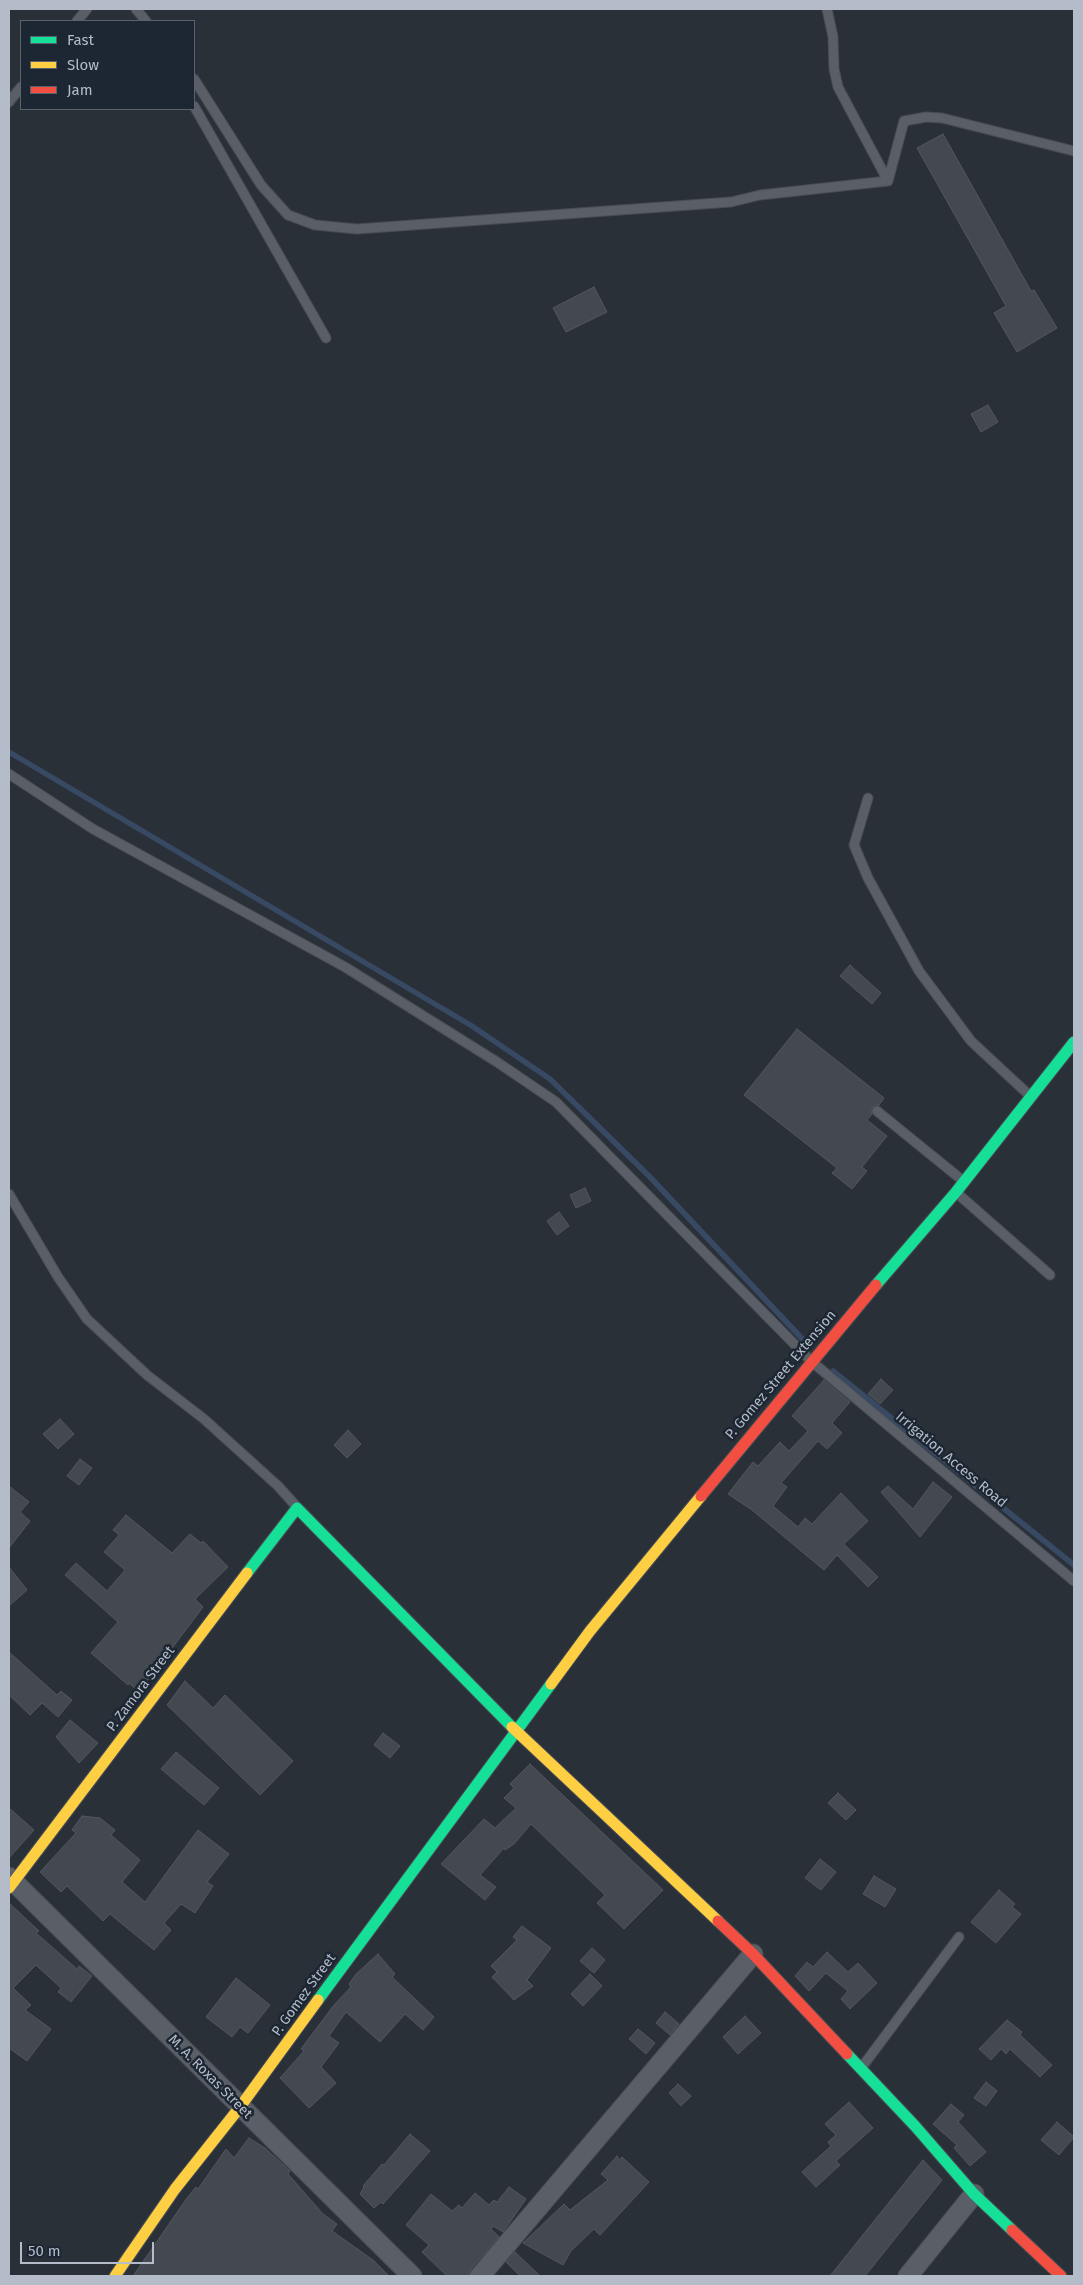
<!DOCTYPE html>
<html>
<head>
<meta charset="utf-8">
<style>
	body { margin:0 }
	#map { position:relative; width:1083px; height:2285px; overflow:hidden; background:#2a3038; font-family:"Fira Sans",sans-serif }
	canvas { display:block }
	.frame { position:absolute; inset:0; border:10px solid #b4bcc9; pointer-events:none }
	.legend { position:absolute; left:20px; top:20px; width:175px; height:90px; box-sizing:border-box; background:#1d2633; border:1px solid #59626f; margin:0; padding:6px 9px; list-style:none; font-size:15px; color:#b4bcc9 }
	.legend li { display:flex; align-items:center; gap:10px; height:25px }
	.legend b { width:25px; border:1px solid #59626f }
	.scale { position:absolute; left:20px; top:2242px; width:134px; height:22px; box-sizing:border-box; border:2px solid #b4bcc9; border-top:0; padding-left:6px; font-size:15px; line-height:18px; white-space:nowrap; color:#b4bcc9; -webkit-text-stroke:4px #1d2633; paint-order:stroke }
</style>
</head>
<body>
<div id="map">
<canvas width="1083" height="2285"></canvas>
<div class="frame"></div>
<ul class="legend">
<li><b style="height:6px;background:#16e098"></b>Fast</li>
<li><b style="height:6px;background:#ffcf43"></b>Slow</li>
<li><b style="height:6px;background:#f24e42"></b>Jam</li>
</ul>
<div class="scale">50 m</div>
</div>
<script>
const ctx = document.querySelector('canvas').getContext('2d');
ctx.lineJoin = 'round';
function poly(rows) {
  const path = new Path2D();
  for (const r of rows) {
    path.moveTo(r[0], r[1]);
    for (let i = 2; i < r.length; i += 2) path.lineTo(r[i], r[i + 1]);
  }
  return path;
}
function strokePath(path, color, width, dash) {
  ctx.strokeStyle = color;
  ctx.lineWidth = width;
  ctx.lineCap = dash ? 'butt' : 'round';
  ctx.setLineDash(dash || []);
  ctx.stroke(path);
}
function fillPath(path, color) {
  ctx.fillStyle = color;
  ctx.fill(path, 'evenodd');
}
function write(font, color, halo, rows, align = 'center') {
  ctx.font = font + ' "Fira Sans",sans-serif';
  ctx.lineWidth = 5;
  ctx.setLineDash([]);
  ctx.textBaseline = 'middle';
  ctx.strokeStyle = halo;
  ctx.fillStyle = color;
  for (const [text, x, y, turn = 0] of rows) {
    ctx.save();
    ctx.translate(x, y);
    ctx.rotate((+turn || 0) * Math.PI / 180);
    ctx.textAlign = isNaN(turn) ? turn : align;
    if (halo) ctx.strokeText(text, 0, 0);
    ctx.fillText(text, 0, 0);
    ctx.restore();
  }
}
const stream = poly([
	[9,752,472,1026,550,1079,649,1176,809,1346],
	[833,1371,1074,1565]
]);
const building = poly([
	[943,134,1031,291,1034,290,1057,328,1017,352,994,313,1006,306,917,148,943,134],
	[594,287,607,312,566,332,553,308,594,287],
	[988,405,998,422,981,432,971,414,988,405],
	[850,965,881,993,872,1004,840,976,850,965],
	[797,1029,884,1098,879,1105,872,1107,872,1114,867,1120,887,1136,862,1167,867,1171,852,1189,832,1173,837,1168,744,1095,797,1029],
	[585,1188,591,1201,576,1208,570,1195,585,1188],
	[559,1212,569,1226,557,1235,547,1221,559,1212],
	[881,1379,893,1390,880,1404,868,1394,881,1379],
	[824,1380,850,1402,832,1423,842,1433,827,1449,818,1441,781,1483,787,1487,773,1506,798,1527,805,1518,812,1524,841,1493,868,1521,844,1544,878,1577,868,1587,837,1555,824,1570,752,1510,728,1494,753,1462,758,1466,780,1442,789,1451,808,1431,792,1416,824,1380],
	[60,1419,74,1434,58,1449,43,1434,60,1419],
	[348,1430,361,1444,347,1458,334,1445,348,1430],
	[80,1459,92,1468,79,1485,67,1476,80,1459],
	[933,1482,952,1497,920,1537,881,1492,888,1486,913,1509,933,1482],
	[9,1486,29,1502,20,1512,30,1521,9,1548,9,1486],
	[126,1515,172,1553,190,1534,201,1543,203,1541,228,1567,195,1599,203,1607,139,1692,129,1683,128,1685,91,1653,118,1622,65,1575,76,1563,107,1591,125,1570,104,1552,119,1535,113,1530,126,1515],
	[9,1567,27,1590,9,1606,9,1567],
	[9,1652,57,1695,61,1691,72,1700,58,1717,42,1703,30,1715,9,1695,9,1652],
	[185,1681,213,1708,225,1695,293,1761,260,1795,167,1705,185,1681],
	[70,1720,98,1743,79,1763,56,1737,70,1720],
	[383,1733,400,1746,390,1758,374,1745,383,1733],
	[176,1752,219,1788,204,1805,161,1769,176,1752],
	[530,1764,663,1890,624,1929,597,1903,605,1895,531,1824,514,1844,505,1850,504,1848,480,1875,496,1887,485,1900,441,1864,484,1819,495,1828,516,1808,504,1798,514,1788,510,1784,530,1764],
	[838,1793,856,1810,846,1820,828,1803,838,1793],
	[9,1808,34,1830,9,1858,9,1808],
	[82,1816,100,1818,115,1830,111,1835,140,1860,122,1882,145,1902,198,1830,229,1854,207,1882,213,1886,195,1913,181,1904,164,1923,171,1930,154,1950,110,1914,103,1921,67,1886,61,1892,40,1872,76,1833,72,1830,82,1816],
	[820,1859,836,1872,821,1890,805,1878,820,1859],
	[874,1876,896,1889,885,1907,863,1894,874,1876],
	[999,1890,1015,1904,1012,1907,1021,1914,996,1943,971,1922,999,1890],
	[9,1903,39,1931,36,1933,77,1969,79,1966,92,1976,71,2002,58,1992,61,1988,36,1965,13,1988,31,2005,25,2010,51,2029,27,2061,9,2048,9,1903],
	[522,1926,551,1948,527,1980,533,1986,514,2000,492,1977,497,1972,491,1966,517,1940,513,1937,522,1926],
	[592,1948,605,1960,594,1973,580,1961,592,1948],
	[827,1952,848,1972,858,1963,877,1983,850,2009,841,1999,848,1991,826,1973,809,1991,795,1976,807,1962,813,1967,827,1952],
	[378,1954,395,1974,392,1977,434,2017,423,2030,405,2014,380,2042,346,2012,329,2036,339,2043,321,2067,336,2083,309,2108,280,2078,304,2051,301,2049,334,2005,351,1987,349,1984,356,1974,378,1954],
	[590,1974,602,1986,583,2006,571,1994,590,1974],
	[236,1978,270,2005,248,2033,240,2027,232,2037,206,2017,236,1978],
	[665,2012,679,2024,670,2035,656,2023,665,2012],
	[745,2016,761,2033,738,2054,723,2037,745,2016],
	[1007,2020,1022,2032,1020,2035,1052,2065,1040,2077,1010,2049,1006,2054,1001,2049,991,2060,979,2049,1007,2020],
	[638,2029,655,2043,646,2054,629,2039,638,2029],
	[986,2082,997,2091,986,2106,974,2098,986,2082],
	[678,2084,691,2096,681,2106,669,2093,678,2084],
	[849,2102,873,2128,836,2161,840,2165,816,2187,802,2172,831,2146,828,2142,836,2135,825,2124,849,2102],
	[951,2104,964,2115,958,2122,986,2152,970,2166,954,2148,957,2145,933,2124,951,2104],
	[1057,2122,1074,2137,1059,2155,1041,2140,1057,2122],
	[410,2134,430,2151,383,2204,381,2202,374,2208,360,2194,364,2187,363,2186,382,2164,384,2165,410,2134],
	[249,2138,265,2148,290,2171,288,2174,323,2214,337,2224,332,2231,373,2260,389,2276,133,2276,187,2198,196,2187,198,2189,226,2149,234,2158,249,2138],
	[617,2156,619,2160,622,2157,649,2182,600,2235,594,2229,571,2251,563,2265,523,2243,564,2204,570,2210,608,2180,601,2174,617,2156],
	[923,2160,942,2180,865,2276,830,2276,923,2160],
	[509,2187,526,2199,503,2232,493,2226,491,2229,499,2237,471,2269,469,2276,447,2276,422,2252,429,2245,406,2225,431,2194,452,2211,459,2205,462,2208,475,2193,489,2205,494,2200,497,2202,509,2187],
	[515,2252,540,2276,520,2276,506,2262,515,2252]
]);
const lane = poly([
	[136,9,146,21],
	[827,9,833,37,834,69,838,87,888,181],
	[77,21,87,9],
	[194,79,261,185,288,215,315,225,357,229,731,202,760,195,888,181,904,121,926,117,942,118,1074,151],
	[9,102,21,87],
	[194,106,326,338],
	[9,774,93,829,345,967,497,1062,556,1102,811,1361,1074,1581],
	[868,798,854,845,868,878,919,971,971,1041,1029,1095],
	[877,1111,962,1180],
	[9,1194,58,1277,87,1319,147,1375,204,1419,278,1486,297,1507],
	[958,1194,1050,1275],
	[862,2067,959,1937]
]);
const street = poly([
	[9,1877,412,2276],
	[480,2276,753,1954],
	[908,2276,974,2194]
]);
const fast = poly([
	[876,1285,956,1192,1074,1042],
	[247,1573,297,1508,512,1727],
	[318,2000,551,1684],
	[847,2054,915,2126,974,2194,1012,2230]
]);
const slow = poly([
	[551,1684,590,1631,701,1496],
	[512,1727,718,1921],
	[9,1888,247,1573],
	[115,2276,175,2189,240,2107,318,2000]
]);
const jam = poly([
	[701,1496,876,1285],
	[718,1921,753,1954,847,2054],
	[1012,2230,1061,2276]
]);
const streetNames = [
	["P. Gomez Street Extension",781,1375,-50],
	["Irrigation Access Road",951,1460,40],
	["P. Zamora Street",141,1689,-53],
	["P. Gomez Street",304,1995,-54],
	["M. A. Roxas Street",210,2077,45]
];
strokePath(stream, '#384963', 5.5);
fillPath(building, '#444950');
strokePath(building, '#52575f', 1);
strokePath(lane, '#484c53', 11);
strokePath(street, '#484c53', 21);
strokePath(fast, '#484c53', 13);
strokePath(slow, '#484c53', 13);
strokePath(jam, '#484c53', 13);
strokePath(lane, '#5a5e66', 9);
strokePath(street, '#5a5e66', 19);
strokePath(fast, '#16e098', 11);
strokePath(slow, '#ffcf43', 11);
strokePath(jam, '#f24e42', 11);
write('14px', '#b4bcc9', '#1d2633', streetNames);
</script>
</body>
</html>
